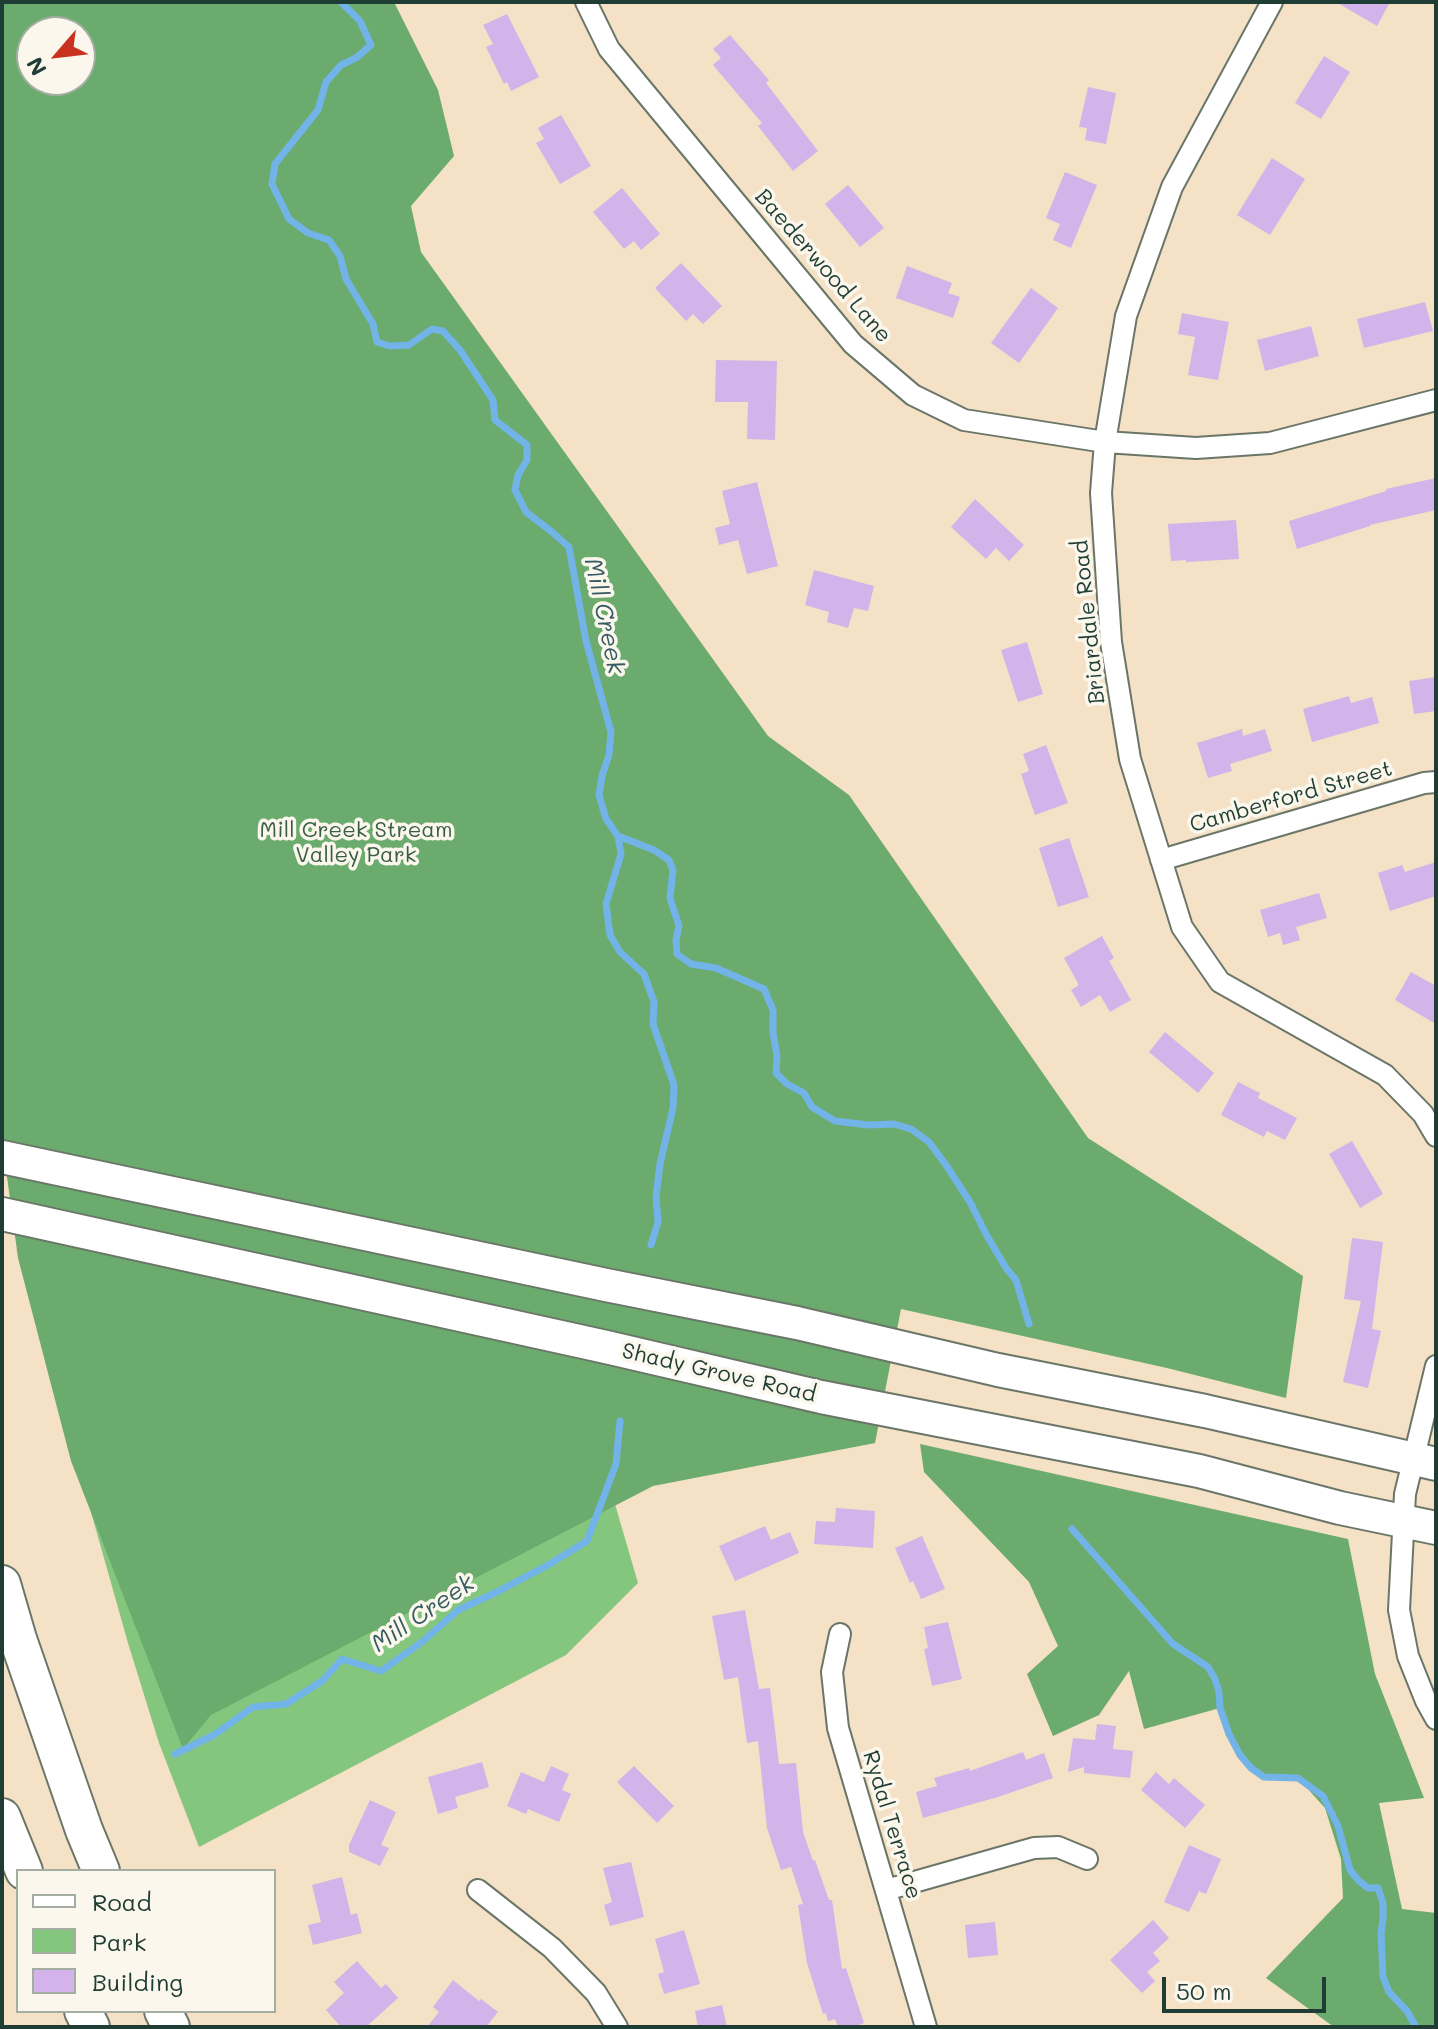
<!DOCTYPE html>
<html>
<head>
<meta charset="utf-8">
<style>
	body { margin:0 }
	#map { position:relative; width:1438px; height:2029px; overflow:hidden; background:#f4e1c6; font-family:Mali,sans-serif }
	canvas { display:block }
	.frame { position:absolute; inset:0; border:4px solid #1f3d34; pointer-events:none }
	.legend { position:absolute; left:16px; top:1869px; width:260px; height:144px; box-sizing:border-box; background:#fbf7ec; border:2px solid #a3ada2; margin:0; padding:10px 14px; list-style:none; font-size:24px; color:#1f3d34 }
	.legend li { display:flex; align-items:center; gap:16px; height:40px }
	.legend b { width:40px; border:2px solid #a3ada2 }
	.north { position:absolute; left:16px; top:16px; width:80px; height:80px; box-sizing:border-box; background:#fbf7ec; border:2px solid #a3ada2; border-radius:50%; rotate:242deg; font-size:22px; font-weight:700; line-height:32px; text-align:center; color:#1f3d34 }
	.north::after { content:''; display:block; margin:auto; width:28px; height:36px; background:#c8321e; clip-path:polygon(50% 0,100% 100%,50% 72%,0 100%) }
	.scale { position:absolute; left:1162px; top:1977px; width:164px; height:36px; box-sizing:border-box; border:4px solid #1f3d34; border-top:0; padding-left:10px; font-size:24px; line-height:28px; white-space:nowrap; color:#1f3d34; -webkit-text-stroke:6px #fbf7ec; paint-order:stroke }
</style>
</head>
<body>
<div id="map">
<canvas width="1438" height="2029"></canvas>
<div class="frame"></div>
<ul class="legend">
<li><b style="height:10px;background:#fff"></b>Road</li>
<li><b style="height:22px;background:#84c67e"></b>Park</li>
<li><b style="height:22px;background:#d4b3ea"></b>Building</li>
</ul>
<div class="north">N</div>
<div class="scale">50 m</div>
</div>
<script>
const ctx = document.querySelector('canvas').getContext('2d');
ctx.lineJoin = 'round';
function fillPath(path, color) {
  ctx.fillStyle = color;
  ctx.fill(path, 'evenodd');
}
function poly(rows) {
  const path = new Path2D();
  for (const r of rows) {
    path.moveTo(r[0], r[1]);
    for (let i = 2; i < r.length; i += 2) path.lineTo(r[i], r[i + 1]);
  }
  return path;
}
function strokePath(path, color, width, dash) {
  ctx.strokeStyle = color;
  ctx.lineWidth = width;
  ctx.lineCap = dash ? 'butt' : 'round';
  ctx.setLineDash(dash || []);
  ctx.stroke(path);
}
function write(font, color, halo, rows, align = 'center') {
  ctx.font = font + ' Mali,sans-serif';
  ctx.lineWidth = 7;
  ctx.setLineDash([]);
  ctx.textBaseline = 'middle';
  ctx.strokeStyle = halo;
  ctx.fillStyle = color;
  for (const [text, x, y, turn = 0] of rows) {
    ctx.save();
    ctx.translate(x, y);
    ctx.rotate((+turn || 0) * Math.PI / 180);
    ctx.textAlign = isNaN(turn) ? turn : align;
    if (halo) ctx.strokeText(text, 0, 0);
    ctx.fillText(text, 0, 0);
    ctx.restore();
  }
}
const green = poly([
	[577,1374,638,1583,566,1655,199,1847,159,1743,128,1643,89,1505]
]);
const forest = poly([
	[2,2,394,2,438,90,454,156,411,206,421,252,768,736,849,795,1088,1138,1303,1276,1286,1398,1167,1368,901,1309,875,1443,653,1486,211,1715,183,1749,71,1461,18,1258,2,1140],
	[32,32,80,32,80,80,32,80],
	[920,1444,1348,1539,1375,1674,1424,1798,1379,1803,1402,1909,1436,1913,1436,2027,1334,2027,1266,1978,1343,1898,1341,1859,1325,1808,1298,1778,1264,1777,1251,1768,1240,1755,1229,1734,1220,1708,1144,1729,1129,1671,1099,1715,1053,1736,1027,1674,1058,1646,1029,1582,924,1472]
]);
const stream = poly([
	[341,2,360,21,371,45,356,58,341,65,326,82,318,110,275,164,272,184,289,219,308,233,329,240,340,256,346,279,373,324,377,342,390,346,409,345,432,329,443,331,460,350,493,400,495,420,527,445,527,460,518,475,515,490,526,512,552,532,569,547,586,641,611,732,609,755,602,776,599,795,606,819,618,836,621,854,606,904,610,935,620,952,644,974,654,1002,653,1024,674,1085,673,1108,660,1164,656,1197,658,1222,651,1245],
	[618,836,654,850,669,860,673,870,670,898,679,926,676,940,677,954,691,964,716,968,764,989,773,1010,773,1033,777,1056,776,1073,787,1084,804,1093,812,1107,835,1121,869,1125,894,1124,911,1129,929,1142,946,1165,970,1202,987,1236,1006,1268,1016,1280,1029,1324],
	[1072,1529,1173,1644,1208,1667,1215,1679,1219,1692,1220,1708,1229,1734,1240,1755,1251,1768,1264,1777,1298,1778,1323,1796,1338,1826,1350,1870,1358,1880,1368,1888,1378,1888,1383,1903,1383,1919,1381,1933,1383,1977,1389,1992,1407,2011,1416,2027],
	[175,1754,214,1735,253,1707,286,1704,322,1681,342,1659,381,1671,422,1642,458,1610,497,1592,548,1565,587,1541,616,1464,620,1421]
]);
const building = poly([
	[1336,2,1390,2,1377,26],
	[507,14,539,77,511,91,507,82,504,84,486,47,493,44,483,25],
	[730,35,769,80,766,83,818,151,793,171,758,126,762,123,713,65,721,58,713,49],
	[1324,56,1350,72,1321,119,1295,103],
	[1088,87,1116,93,1106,144,1085,140,1087,128,1079,127],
	[561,115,591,166,560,184,536,143,544,139,538,128],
	[1272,158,1305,179,1270,235,1237,215],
	[1065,172,1097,185,1071,248,1053,240,1060,224,1046,218],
	[848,185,884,228,860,247,825,204],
	[622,188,660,234,641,250,634,241,624,249,593,212],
	[681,263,722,306,703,324,693,314,686,321,655,288],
	[907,266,952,283,948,293,960,297,953,318,896,298],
	[1031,288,1058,308,1019,363,991,343],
	[1425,302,1433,331,1364,348,1357,319],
	[1182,313,1229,322,1218,380,1188,375,1195,337,1178,334],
	[1311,326,1319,356,1265,371,1257,340],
	[716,360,777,361,775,440,747,439,748,402,715,402],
	[1436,478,1436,510,1370,525,1370,526,1297,549,1289,521,1386,491,1386,489],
	[757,482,778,566,747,574,738,540,719,545,715,528,730,524,722,491],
	[975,499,1024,545,1009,561,996,548,986,559,951,527],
	[1236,520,1239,559,1186,562,1186,560,1171,561,1168,524],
	[814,570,874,586,868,611,854,608,848,628,827,622,829,612,805,605],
	[1027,642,1043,694,1018,702,1001,650],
	[1436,677,1436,711,1414,714,1409,681],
	[1349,696,1351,703,1372,697,1379,723,1312,742,1303,709],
	[1242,729,1243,736,1265,729,1272,751,1230,764,1232,771,1208,778,1197,743],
	[1046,745,1068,803,1035,815,1021,774,1029,771,1023,754],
	[1069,838,1089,897,1058,907,1039,848],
	[1436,862,1436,896,1390,911,1378,873,1402,865,1405,872],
	[1319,893,1327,918,1296,927,1300,940,1283,945,1280,933,1268,937,1260,910],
	[1102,936,1114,958,1109,961,1131,1000,1110,1012,1100,995,1081,1007,1071,990,1079,985,1064,958],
	[1411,972,1436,986,1436,1024,1395,1000],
	[1165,1032,1214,1073,1198,1093,1149,1052],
	[1238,1082,1260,1093,1258,1098,1297,1118,1285,1140,1267,1131,1264,1137,1221,1115],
	[1352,1141,1383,1194,1360,1208,1329,1154],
	[1352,1238,1383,1242,1372,1329,1381,1331,1368,1388,1343,1382,1361,1301,1344,1299],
	[836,1508,875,1511,873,1548,814,1544,816,1521,835,1522],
	[765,1526,771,1540,790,1532,799,1553,735,1581,719,1546],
	[922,1536,945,1589,921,1599,913,1581,910,1583,895,1548],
	[745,1610,759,1689,770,1688,779,1764,796,1763,803,1832,813,1861,815,1860,829,1900,832,1900,842,1969,846,1968,864,2023,853,2027,838,2027,835,2019,828,2021,826,2013,823,2014,807,1963,798,1905,803,1904,791,1867,781,1870,767,1828,758,1741,747,1743,738,1677,724,1680,712,1616],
	[948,1622,962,1679,932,1686,924,1649,928,1648,924,1627],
	[1097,1724,1116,1726,1113,1749,1133,1751,1130,1778,1084,1773,1084,1767,1068,1772,1073,1738,1095,1740],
	[1023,1752,1026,1760,1044,1753,1053,1778,998,1797,923,1818,916,1792,937,1786,934,1778,969,1768,970,1771],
	[482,1762,489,1787,455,1797,458,1808,438,1814,428,1777],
	[551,1766,569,1774,562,1790,571,1794,559,1822,528,1809,526,1814,507,1806,521,1772,544,1782],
	[634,1766,674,1806,657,1823,617,1782],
	[1156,1772,1169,1784,1174,1778,1205,1805,1185,1828,1141,1790],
	[370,1800,396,1812,381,1845,389,1848,380,1866,349,1852,349,1845],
	[1189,1845,1221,1859,1206,1894,1199,1891,1189,1912,1164,1902],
	[631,1862,644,1917,610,1926,604,1905,612,1902,603,1868],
	[342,1877,351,1915,357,1913,362,1933,313,1945,308,1925,321,1922,312,1885],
	[1153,1920,1169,1938,1153,1953,1160,1961,1147,1972,1155,1981,1142,1993,1110,1960],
	[995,1922,998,1955,968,1958,965,1925],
	[684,1930,700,1984,664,1994,658,1974,664,1972,655,1939],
	[357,1961,381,1988,386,1984,398,1998,366,2027,341,2027,326,2010,344,1993,334,1982],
	[453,1980,479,2001,481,1999,498,2012,486,2027,427,2027,439,2012,433,2007],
	[722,2005,727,2027,698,2027,695,2011]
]);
const minor = poly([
	[586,2,609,49,853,344,913,395,964,420,1105,442,1196,448,1270,443,1436,400],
	[1272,2,1172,187,1126,316,1105,442,1101,493,1111,642,1130,759,1182,927,1220,982,1385,1075,1423,1114,1436,1136],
	[1161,860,1424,783,1436,782],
	[1436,1366,1405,1494,1399,1610,1408,1656,1426,1701,1436,1719],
	[840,1634,832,1672,838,1728,926,2027],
	[478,1890,552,1948,596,1993,617,2027],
	[886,1890,1034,1848,1058,1847,1087,1859]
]);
const primary = poly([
	[2,1157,606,1285,797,1323,998,1370,1205,1411,1436,1464],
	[2,1214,606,1347,821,1397,1199,1471,1340,1508,1436,1528]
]);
const motorway = poly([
	[2,1584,18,1639,84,1830,101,1871],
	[2,1817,24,1871],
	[83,2011,91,2027],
	[163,2011,171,2027]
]);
const streetNames = [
	["Baederwood Lane",823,266,49],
	["Briardale Road",1089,622,-96],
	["Camberford Street",1291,797,-16],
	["Shady Grove Road",719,1373,13],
	["Rydal Terrace",892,1825,73]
];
const parkNames = [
	["Mill Creek Stream",356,830],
	["Valley Park",356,855]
];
const waterNames = [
	["Mill Creek",604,616,78],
	["Mill Creek",423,1614,-34]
];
fillPath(green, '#84c67e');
fillPath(forest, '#6bab6d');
strokePath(stream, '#72b4e7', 7);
fillPath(building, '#d4b3ea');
strokePath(minor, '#6a7667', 24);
strokePath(primary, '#6a7667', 36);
strokePath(motorway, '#6a7667', 40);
strokePath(minor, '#fff', 20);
strokePath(primary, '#fff', 32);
strokePath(motorway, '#fff', 36);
write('22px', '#1f3d34', '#fbf7ec', streetNames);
write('22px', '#385f46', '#fbf7ec', parkNames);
write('italic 24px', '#345b61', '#fbf7ec', waterNames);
</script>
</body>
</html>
